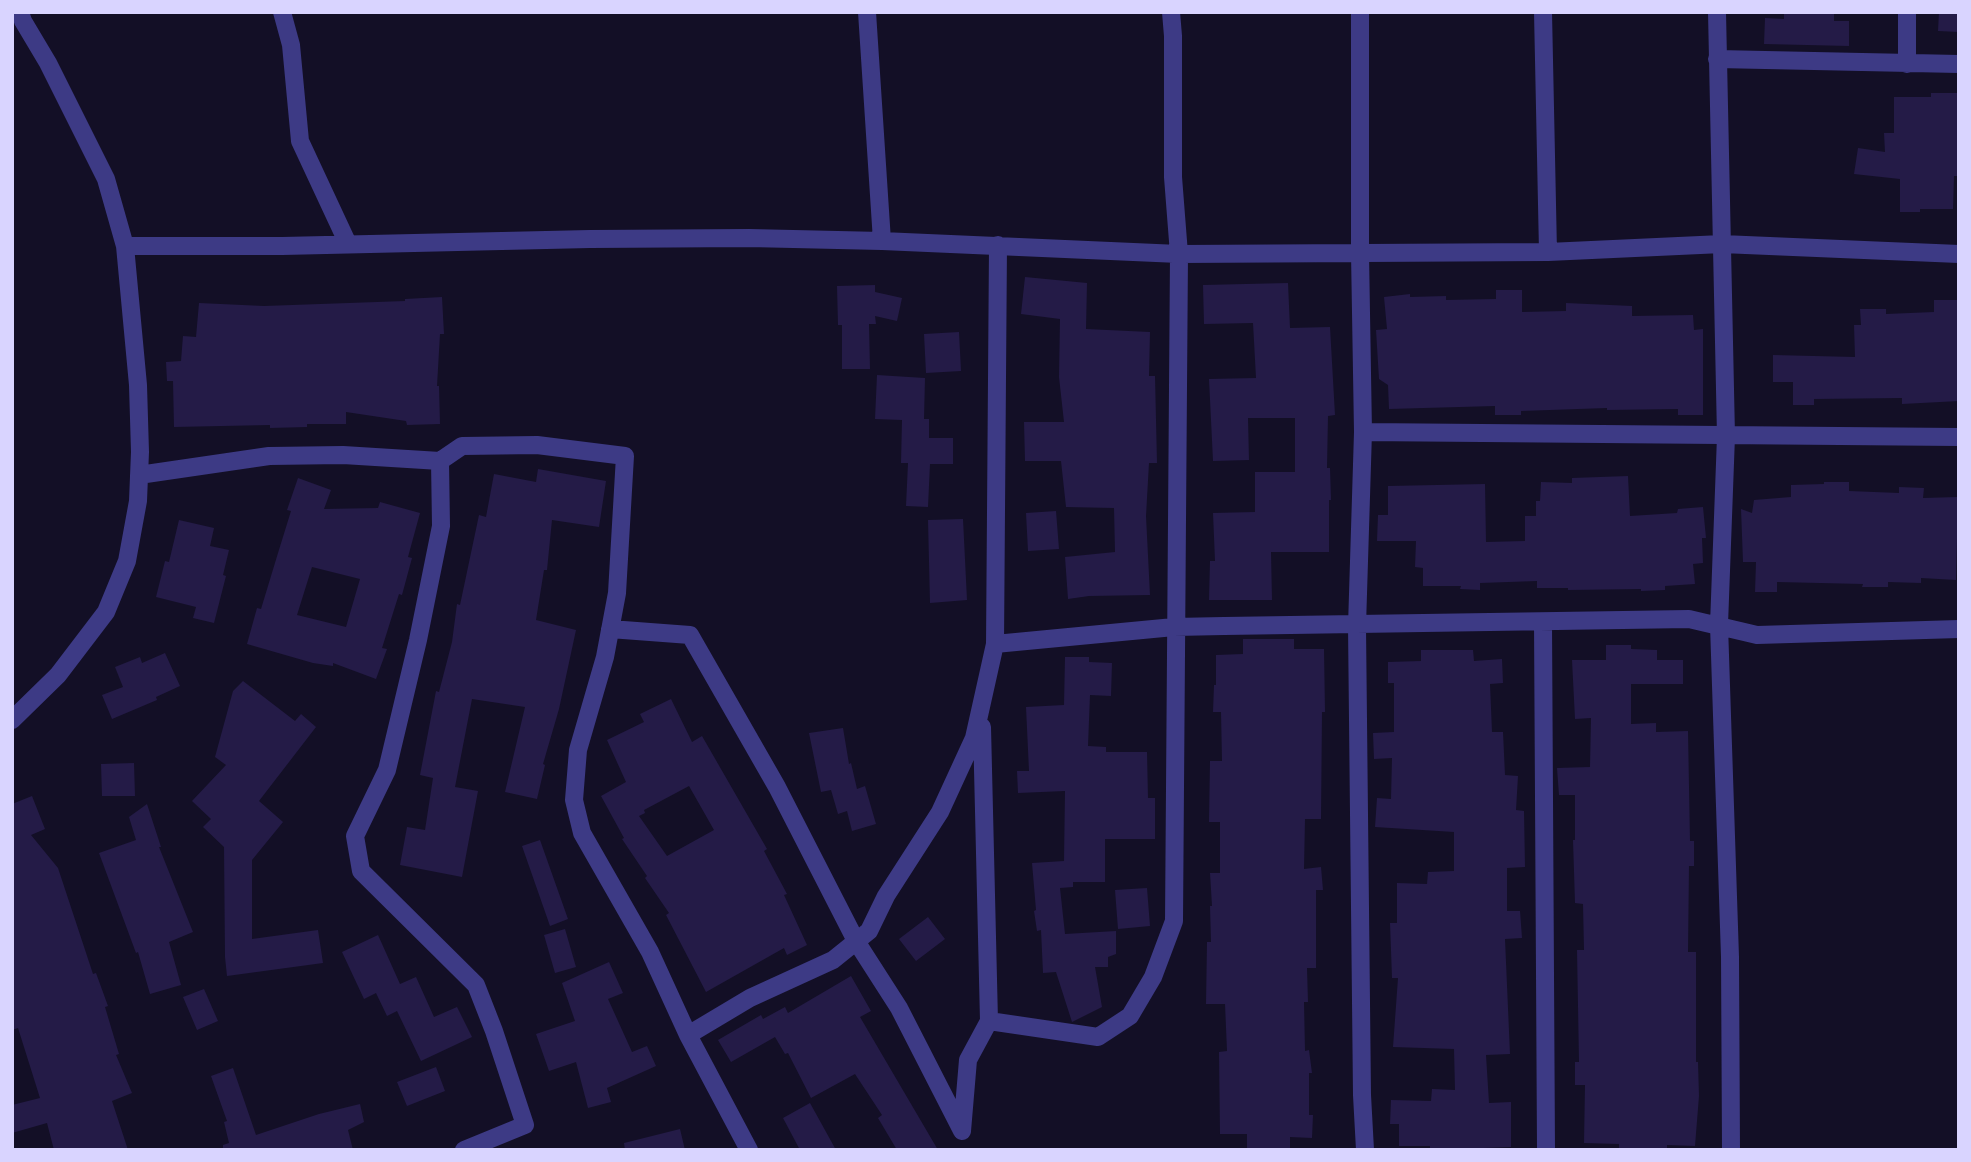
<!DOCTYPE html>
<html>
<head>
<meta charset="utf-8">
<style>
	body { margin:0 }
	#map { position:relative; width:1971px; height:1162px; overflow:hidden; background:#130f26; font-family:"PT Sans Narrow",sans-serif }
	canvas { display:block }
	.frame { position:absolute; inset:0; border:14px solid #d9d4ff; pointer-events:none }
</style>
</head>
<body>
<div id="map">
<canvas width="1971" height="1162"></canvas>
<div class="frame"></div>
</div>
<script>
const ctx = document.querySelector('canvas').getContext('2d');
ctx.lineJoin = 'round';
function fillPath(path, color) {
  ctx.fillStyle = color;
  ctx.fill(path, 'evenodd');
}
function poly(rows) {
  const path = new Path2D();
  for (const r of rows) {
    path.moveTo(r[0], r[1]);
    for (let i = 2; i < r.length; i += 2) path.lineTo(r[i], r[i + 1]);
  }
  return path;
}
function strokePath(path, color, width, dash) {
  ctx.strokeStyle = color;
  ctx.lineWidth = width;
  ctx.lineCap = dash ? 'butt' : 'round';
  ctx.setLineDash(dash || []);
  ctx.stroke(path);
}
const building = poly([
	[1784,12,1834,12,1834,21,1849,21,1849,46,1764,44,1765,18,1784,19],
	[1939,12,1959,12,1959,32,1938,31],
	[1931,93,1959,93,1959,176,1954,176,1953,209,1920,209,1920,212,1900,212,1900,179,1854,174,1858,148,1885,152,1884,133,1894,133,1894,97,1931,97],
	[1025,277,1087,283,1086,329,1150,332,1149,376,1155,376,1157,463,1149,463,1146,516,1150,595,1089,596,1068,599,1065,557,1115,552,1114,508,1066,507,1061,461,1025,461,1024,422,1064,422,1059,377,1060,319,1021,314],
	[1288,283,1290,328,1330,327,1335,415,1328,416,1327,468,1330,468,1331,500,1329,500,1329,552,1271,552,1272,600,1209,600,1210,561,1215,561,1213,513,1255,512,1255,472,1295,472,1295,418,1248,418,1249,460,1213,461,1209,379,1256,378,1253,323,1204,324,1203,285],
	[875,285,875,292,902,298,897,321,875,316,876,324,869,324,870,369,842,369,842,325,838,325,837,286],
	[1496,290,1522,290,1522,312,1566,311,1566,303,1632,306,1632,316,1693,315,1694,330,1703,329,1703,415,1678,415,1678,409,1607,410,1607,408,1521,411,1521,415,1495,415,1495,406,1389,409,1388,385,1379,379,1376,330,1387,329,1384,297,1410,294,1410,297,1446,296,1446,300,1496,299],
	[442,297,444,334,440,334,437,386,439,386,440,424,407,425,406,421,346,412,346,424,307,424,307,427,270,428,270,425,174,427,173,381,167,381,166,362,181,361,183,336,196,337,199,303,264,306,405,301,405,299],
	[1934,300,1959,300,1959,401,1902,404,1902,398,1814,399,1814,405,1793,405,1793,382,1773,382,1773,355,1855,357,1854,325,1861,325,1860,309,1886,309,1886,314,1934,312],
	[959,332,961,371,926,373,924,334],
	[877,375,925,378,924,419,929,419,929,438,953,438,953,464,930,464,928,507,906,506,908,463,901,463,902,420,875,419],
	[538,469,606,481,599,527,552,520,547,570,544,570,536,620,576,630,559,709,543,764,545,765,537,799,505,792,525,707,472,699,455,787,478,791,462,877,400,865,407,827,425,830,433,778,420,775,436,691,439,692,452,642,457,604,460,605,479,515,486,517,494,474,536,482],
	[1628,476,1630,516,1677,513,1678,509,1703,507,1706,538,1702,538,1703,563,1693,564,1695,584,1665,586,1665,590,1641,591,1641,589,1568,590,1568,588,1537,588,1537,581,1480,583,1480,590,1460,589,1461,586,1423,586,1423,568,1415,567,1416,541,1377,541,1378,515,1388,515,1388,486,1485,484,1486,542,1525,541,1525,516,1536,516,1536,501,1540,501,1541,482,1572,483,1572,478],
	[298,478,331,490,324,509,378,508,380,502,420,513,408,557,412,558,402,595,399,594,382,648,387,649,376,679,333,663,333,666,313,663,247,644,257,608,261,609,278,553,291,511,287,510],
	[312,567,360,579,346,627,297,615],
	[1824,482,1849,482,1849,491,1899,493,1899,487,1924,488,1923,498,1958,497,1956,580,1921,578,1921,583,1888,582,1888,587,1862,587,1863,584,1777,582,1777,592,1755,592,1756,562,1743,562,1741,509,1752,513,1754,500,1791,497,1791,485,1824,484],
	[1056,511,1059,549,1028,551,1026,513],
	[963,519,967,600,930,603,928,520],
	[179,520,214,528,210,546,229,550,223,575,226,576,214,623,193,618,196,607,156,597,165,561,169,562],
	[1243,639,1294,639,1294,649,1324,649,1325,712,1322,712,1321,819,1305,819,1304,869,1321,867,1323,890,1316,890,1316,968,1307,968,1308,1002,1304,1002,1305,1051,1309,1050,1312,1073,1309,1073,1309,1115,1313,1115,1312,1138,1290,1137,1290,1150,1247,1150,1247,1134,1220,1134,1219,1052,1227,1051,1225,1004,1206,1004,1207,942,1211,942,1210,906,1212,906,1210,873,1220,873,1220,822,1209,822,1210,761,1222,761,1221,712,1213,712,1214,685,1216,685,1216,655,1243,654],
	[1606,645,1631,645,1631,649,1657,650,1657,660,1683,660,1683,684,1631,684,1631,724,1656,723,1656,732,1688,731,1690,841,1694,841,1694,866,1689,866,1688,952,1696,952,1696,1062,1698,1062,1699,1096,1695,1146,1667,1145,1667,1150,1619,1150,1619,1144,1584,1143,1585,1085,1575,1085,1575,1062,1579,1062,1577,950,1584,950,1583,904,1575,903,1573,840,1575,840,1575,795,1559,795,1557,768,1590,767,1591,718,1575,719,1572,660,1606,660],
	[1421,650,1473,650,1474,661,1502,659,1503,683,1490,684,1492,732,1503,732,1505,775,1518,776,1516,810,1524,811,1525,867,1507,868,1507,911,1520,911,1522,938,1505,939,1510,1054,1486,1055,1489,1103,1511,1102,1511,1147,1430,1150,1430,1146,1399,1146,1399,1124,1390,1124,1391,1100,1431,1101,1432,1089,1455,1090,1454,1049,1393,1047,1398,978,1392,978,1390,923,1397,923,1397,883,1427,884,1428,872,1454,871,1454,832,1375,827,1377,798,1391,799,1392,758,1374,759,1373,733,1394,732,1394,683,1388,683,1388,662,1421,661],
	[165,653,180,686,156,697,157,700,112,719,102,695,123,687,115,667,140,657,142,663],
	[1065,657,1089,657,1089,662,1112,663,1111,696,1090,695,1088,746,1106,747,1106,752,1147,752,1148,798,1155,798,1155,839,1105,839,1105,882,1073,882,1073,887,1060,888,1065,934,1116,931,1116,954,1108,957,1108,967,1095,967,1102,1007,1072,1022,1056,972,1043,973,1041,930,1037,931,1034,911,1036,910,1032,863,1064,861,1065,791,1018,793,1017,771,1029,771,1026,707,1064,705],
	[243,681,295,721,301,714,316,727,259,801,283,822,252,860,252,939,318,930,323,963,227,976,225,957,224,847,203,827,211,819,192,801,226,765,215,757,233,691],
	[671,699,692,742,702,736,767,849,764,851,787,894,784,895,807,945,787,955,784,948,706,992,666,915,669,913,645,878,647,876,622,839,624,838,601,796,626,782,607,740,644,722,640,714],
	[689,786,714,830,667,856,639,816,645,813,644,810],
	[843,728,849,764,851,763,857,789,865,786,876,824,852,831,847,811,838,814,831,790,821,792,809,733],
	[134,763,135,796,102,796,101,764],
	[32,796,45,829,31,835,58,868,93,974,96,973,108,1006,105,1007,119,1054,116,1055,132,1093,112,1101,128,1150,54,1150,47,1123,12,1133,12,1105,40,1098,18,1028,12,1030,12,804],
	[147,804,161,847,159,847,193,932,169,942,181,985,150,994,138,952,136,953,99,853,136,840,129,817],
	[540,840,568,919,550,926,522,846],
	[1147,888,1150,926,1118,929,1115,890],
	[928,917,945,939,916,961,899,939],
	[565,929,576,967,555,973,544,935],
	[378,935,400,984,416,977,434,1017,457,1007,472,1037,421,1061,397,1011,387,1016,376,993,364,999,342,952],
	[609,962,623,993,608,999,632,1052,647,1046,656,1066,607,1088,611,1102,588,1108,576,1062,549,1071,536,1034,575,1021,562,983],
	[851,976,871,1011,860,1017,938,1150,897,1150,878,1118,882,1115,855,1074,811,1098,788,1053,785,1054,775,1037,731,1062,718,1040,761,1015,763,1019,785,1007,788,1013],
	[204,989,218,1021,197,1030,183,997],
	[436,1067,445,1091,407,1106,397,1082],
	[233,1068,256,1135,319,1114,360,1104,364,1122,348,1130,353,1150,223,1150,223,1145,229,1143,224,1122,227,1121,211,1076],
	[810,1103,836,1150,800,1150,783,1118],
	[680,1129,685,1150,625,1150,624,1143]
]);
const minor = poly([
	[282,12,291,45,300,141,348,244],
	[867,12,882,241],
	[1360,12,1360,253,1363,432,1357,626,1362,1095,1365,1150],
	[1543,12,1548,252],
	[1717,12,1726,436,1719,625,1730,957,1731,1150],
	[1907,12,1907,64],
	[1717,59,1959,64],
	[125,246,282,246,590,239,749,238,882,241,1179,254,1548,252,1722,244,1959,254],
	[1363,432,1959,437],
	[139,475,269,456,343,455,440,461],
	[1543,622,1546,1150],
	[610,629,690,635,777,787,856,941,899,1008,962,1131],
	[995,644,1174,627,1224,626,1689,619,1757,635,1959,629],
	[12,720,58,675,106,612,127,561,138,501,140,452,138,385,125,246,106,179,48,63,23,21,20,12],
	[989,1021,1098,1037,1130,1016,1153,977,1174,921,1179,254,1173,177,1173,36,1171,12],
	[688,1035,750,998,833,960,869,931,886,896,940,812,974,738,995,644,998,245],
	[962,1131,968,1060,989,1021,982,727],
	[464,1150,525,1125,494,1031,476,985,361,871,355,836,387,770,418,640,441,526,440,461,462,446,537,445,625,456,617,593,605,657,578,750,574,800,582,833,650,952,688,1035,749,1150]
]);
fillPath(building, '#241b47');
strokePath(minor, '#3d3a85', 18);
</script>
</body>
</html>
